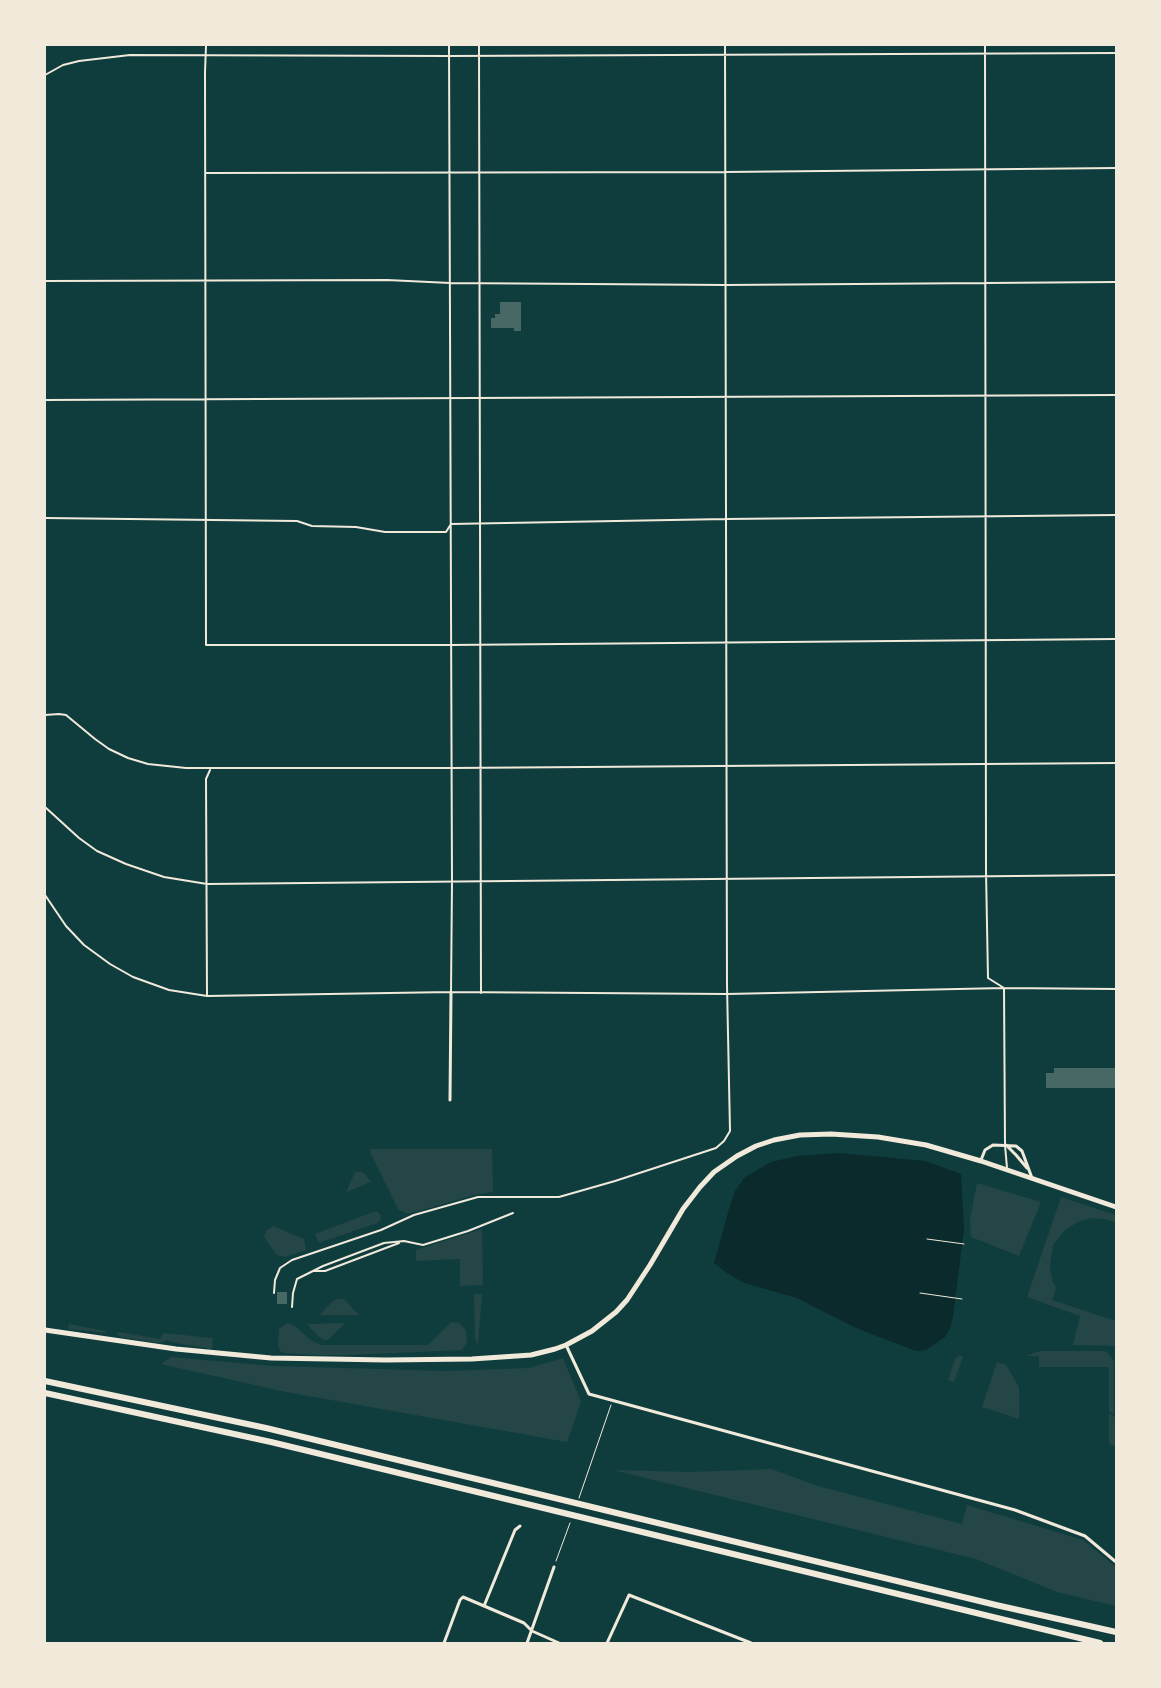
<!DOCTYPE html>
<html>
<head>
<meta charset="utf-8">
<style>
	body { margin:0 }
	#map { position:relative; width:1161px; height:1688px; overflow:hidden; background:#0f3d3e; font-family:"PT Sans Narrow",sans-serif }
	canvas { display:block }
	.frame { position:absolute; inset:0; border:46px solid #f1e9da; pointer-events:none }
</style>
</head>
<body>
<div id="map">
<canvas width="1161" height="1688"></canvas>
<div class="frame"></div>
</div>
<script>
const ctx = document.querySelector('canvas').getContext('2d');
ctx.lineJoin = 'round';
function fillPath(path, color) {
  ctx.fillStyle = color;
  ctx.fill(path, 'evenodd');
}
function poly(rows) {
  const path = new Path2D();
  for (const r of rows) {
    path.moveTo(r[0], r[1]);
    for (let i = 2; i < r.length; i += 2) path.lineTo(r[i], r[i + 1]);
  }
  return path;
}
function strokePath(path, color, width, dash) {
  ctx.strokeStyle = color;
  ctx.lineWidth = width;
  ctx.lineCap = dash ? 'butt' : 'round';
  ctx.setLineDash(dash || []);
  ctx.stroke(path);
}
const green = poly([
	[371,1149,492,1149,493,1192,474,1195,412,1213,405,1213,398,1209,370,1152],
	[355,1172,362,1172,365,1174,371,1182,346,1192],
	[977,1183,1041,1202,1019,1256,971,1237,970,1219],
	[1061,1197,1116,1215,1116,1223,1105,1219,1092,1218,1078,1222,1065,1230,1053,1245,1050,1266,1052,1280,1056,1288,1052,1300,1116,1321,1116,1346,1073,1345,1080,1316,1027,1297],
	[373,1212,378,1212,381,1216,380,1220,377,1223,319,1243,315,1234],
	[273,1226,304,1239,306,1250,285,1257,277,1255,264,1237,267,1230],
	[482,1229,483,1285,460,1286,460,1259,416,1261,416,1250],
	[474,1294,482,1294,478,1345,475,1338],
	[337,1299,344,1299,359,1315,319,1315,333,1301],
	[451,1322,459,1323,466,1330,467,1342,462,1350,348,1355,311,1355,284,1353,281,1352,278,1346,279,1329,285,1324,289,1323,295,1326,312,1341,321,1345,428,1345],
	[345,1323,329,1339,325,1340,319,1337,307,1324],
	[69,1324,106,1331,106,1333,68,1329],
	[118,1332,160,1339,163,1333,213,1338,212,1349,170,1342,167,1340,160,1343,121,1337,117,1335],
	[1040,1351,1105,1351,1109,1354,1114,1361,1114,1415,1109,1411,1109,1367,1039,1367,1039,1356,1026,1356],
	[959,1356,963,1356,954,1382,948,1380,955,1359],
	[171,1357,272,1366,448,1371,529,1368,563,1358,581,1402,567,1442,286,1392,161,1364],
	[997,1362,1006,1365,1019,1387,1019,1419,982,1407],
	[1109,1413,1116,1418,1116,1446,1112,1446,1109,1443],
	[771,1469,818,1486,962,1524,967,1505,1083,1540,1116,1567,1116,1606,1057,1592,976,1559,613,1470,691,1472]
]);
const water = poly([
	[840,1153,925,1161,961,1174,964,1229,953,1317,950,1328,945,1337,926,1350,919,1351,913,1350,856,1328,797,1298,744,1283,728,1274,714,1263,729,1209,735,1191,745,1177,771,1162,797,1156]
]);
const building = poly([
	[500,302,521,302,521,331,514,331,514,328,491,328,491,318,495,318,495,314,500,314],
	[1054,1068,1116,1068,1116,1088,1046,1088,1046,1073,1054,1073],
	[277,1292,287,1292,287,1304,277,1304]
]);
const path = poly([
	[927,1239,964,1244],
	[920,1293,962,1299],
	[579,1498,611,1405],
	[556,1561,570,1523]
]);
const service = poly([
	[449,45,452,882,451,992],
	[479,45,481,993],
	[985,45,986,871,988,978,1004,988,1005,1145,1007,1168],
	[206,46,205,72,206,645,451,645,1116,639],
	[45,75,63,65,79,61,130,55,449,56,1116,53],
	[206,173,726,172,1116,168],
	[45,281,387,280,450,283,726,285,1116,282],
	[45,400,1116,395],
	[45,518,297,521,312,526,356,527,385,532,446,532,451,524,726,519,1116,515],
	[45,715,59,714,66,715,95,739,109,749,128,758,148,764,186,768,452,768,1116,763],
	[45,807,79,838,97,851,126,864,164,877,207,884,1116,875],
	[45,895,66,926,84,945,110,964,133,977,169,990,207,996,451,992,727,994,1004,988,1116,989],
	[207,996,206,779,210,770],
	[314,1271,325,1271,399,1243],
	[274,1293,275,1280,280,1268,292,1260,381,1230,414,1215,478,1197,559,1197,615,1181,716,1148,724,1141,730,1131,727,985,725,45],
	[292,1307,293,1293,297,1279,323,1266,384,1243,404,1241,423,1245,468,1231,513,1213]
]);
const minor = poly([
	[450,1100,451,992],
	[1006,1145,1016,1155,1027,1168],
	[981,1160,985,1150,993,1145,1016,1146,1022,1151,1032,1178],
	[566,1345,589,1394,1015,1510,1085,1536,1116,1562],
	[484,1606,515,1530,520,1526],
	[444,1643,460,1600,463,1597,524,1623,532,1631,559,1643],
	[527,1643,554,1567],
	[607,1643,629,1595,751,1643]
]);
const secondary = poly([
	[45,1330,176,1349,271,1358,386,1360,472,1359,531,1355,555,1349,566,1345,592,1331,616,1312,627,1300,650,1265,683,1209,700,1187,714,1172,737,1156,756,1146,774,1140,800,1135,831,1134,878,1137,926,1145,981,1161,1116,1207]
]);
const motorway = poly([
	[45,1381,266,1428,996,1605,1116,1632],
	[45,1393,271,1442,1100,1643]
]);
fillPath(green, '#244646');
fillPath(water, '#0a2a2b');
fillPath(building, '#486865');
strokePath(path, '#f1e9da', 1);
strokePath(service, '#f1e9da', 2);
strokePath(minor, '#f1e9da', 3);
strokePath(secondary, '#f1e9da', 5);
strokePath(motorway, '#f1e9da', 6);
</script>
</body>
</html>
